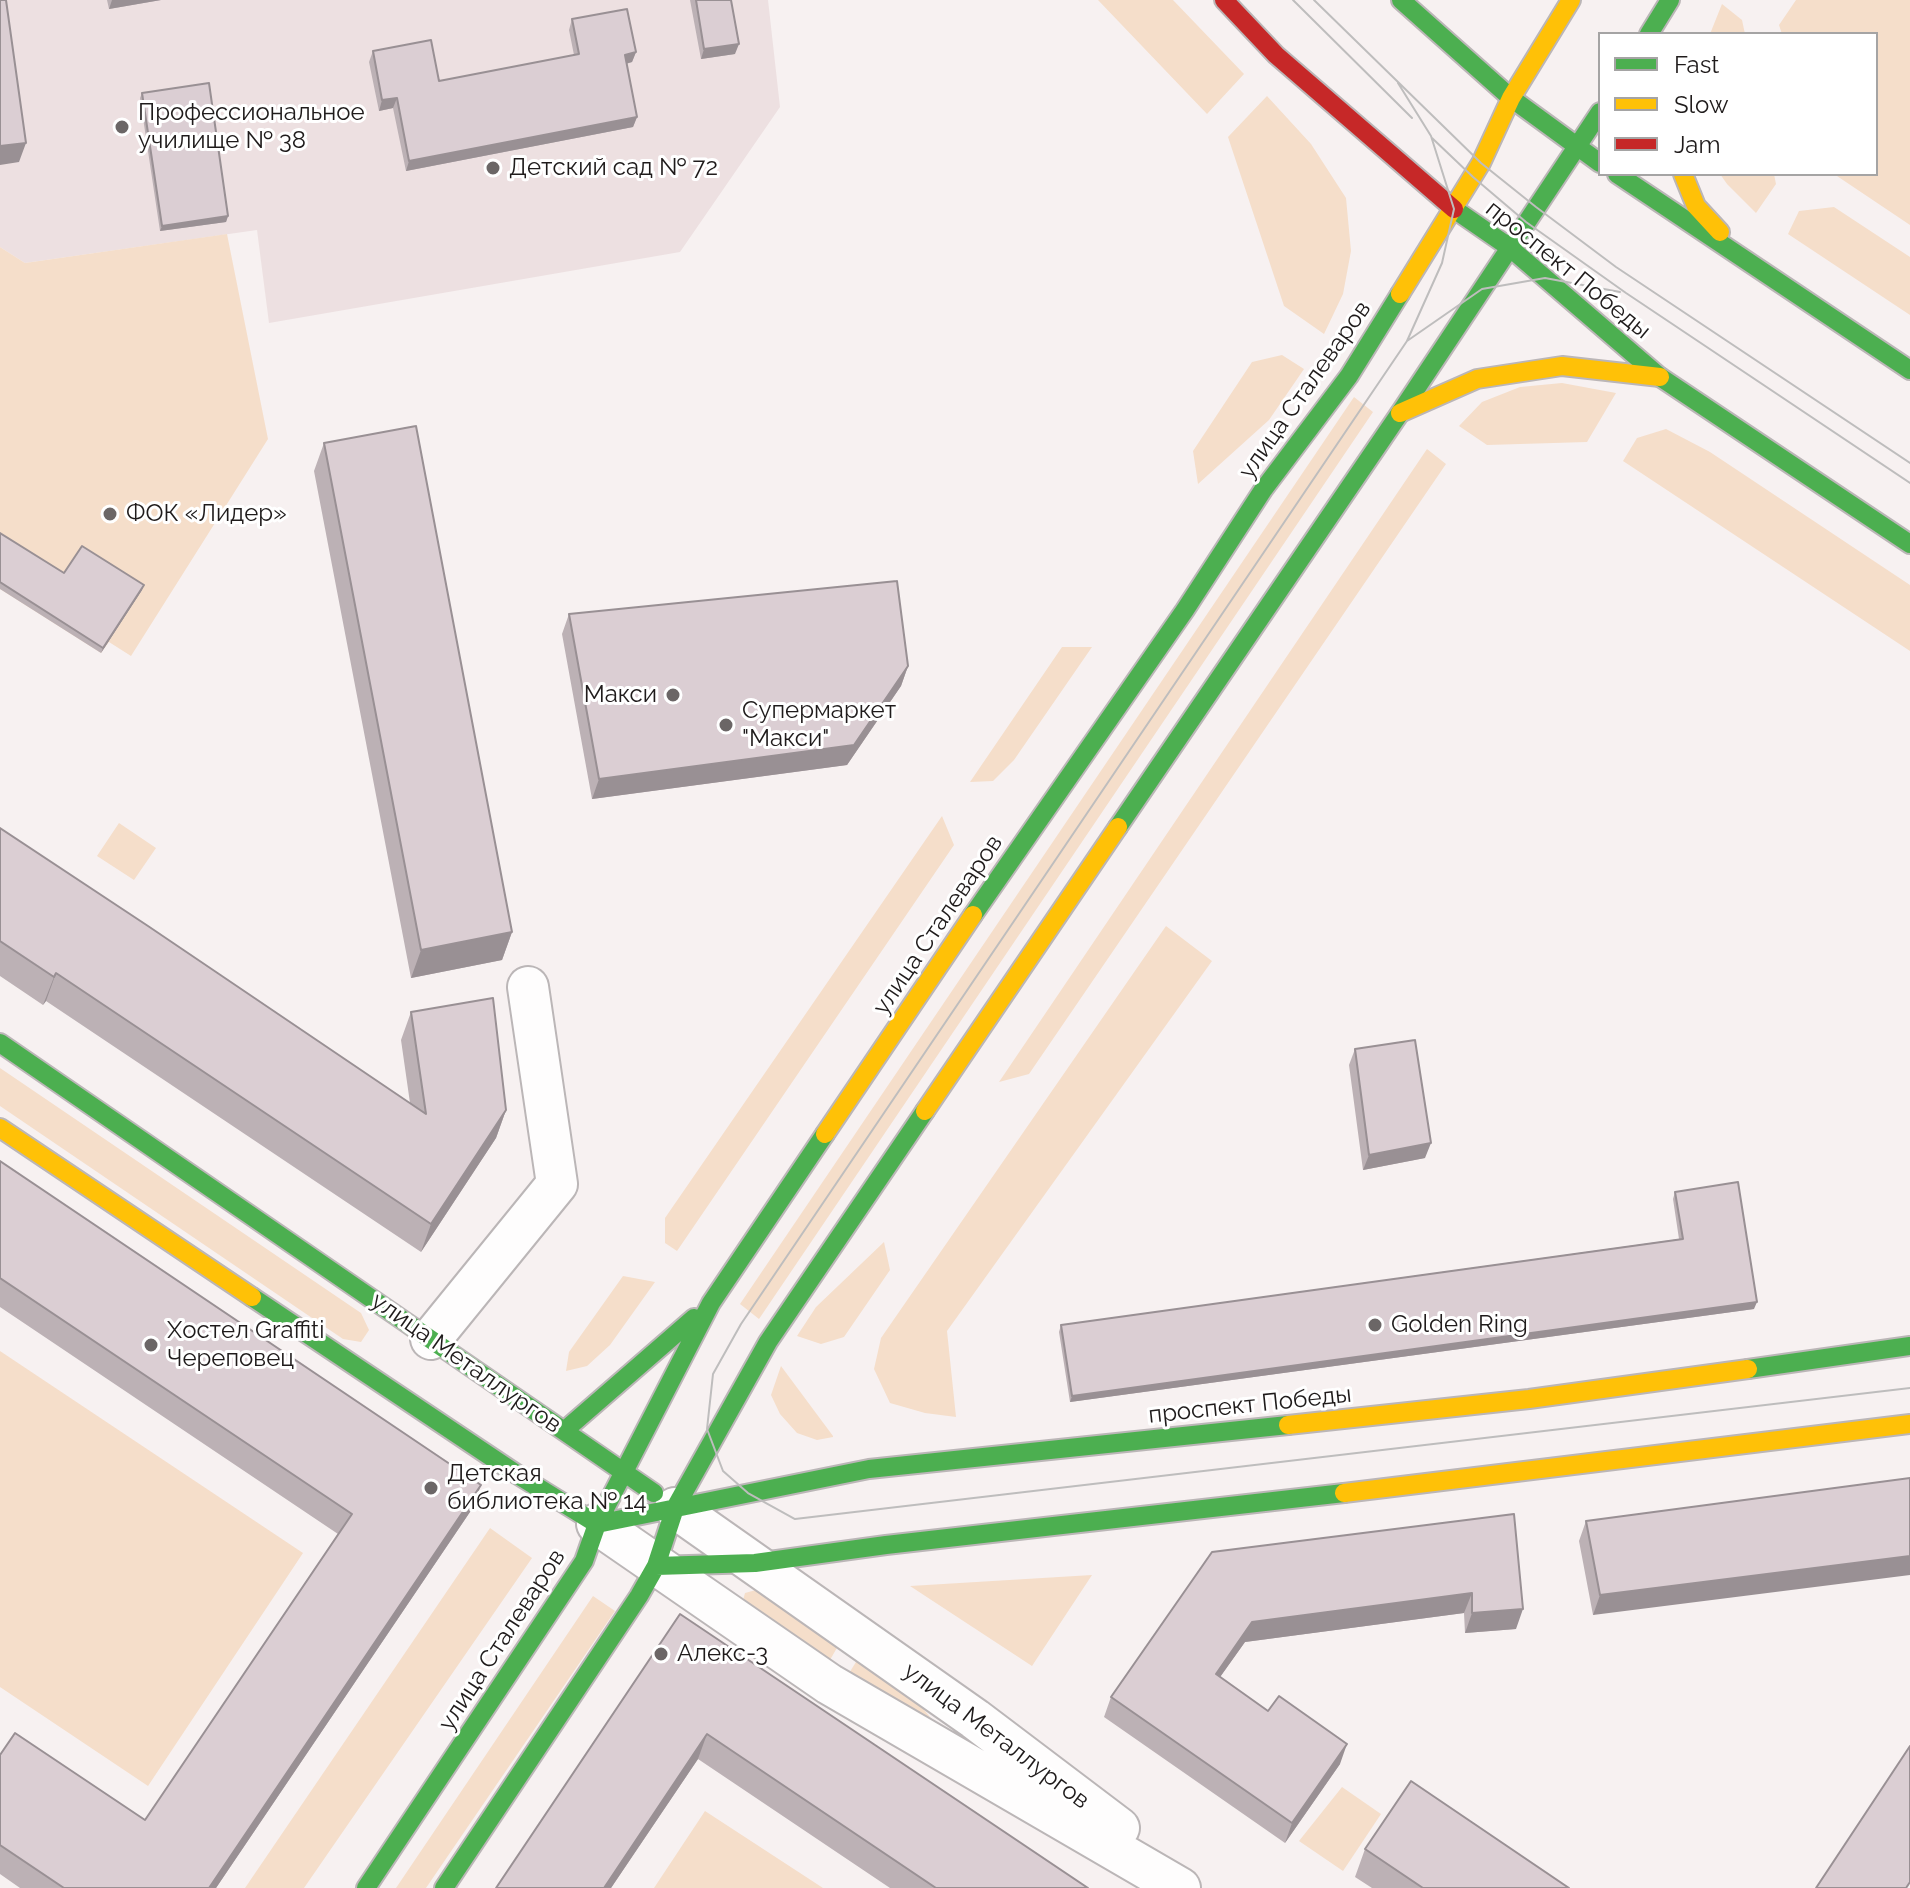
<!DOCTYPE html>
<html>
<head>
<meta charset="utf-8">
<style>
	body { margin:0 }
	#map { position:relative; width:1910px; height:1888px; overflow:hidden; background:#f7f1f1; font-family:Raleway,sans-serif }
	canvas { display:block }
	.legend { position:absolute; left:1598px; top:32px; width:280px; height:144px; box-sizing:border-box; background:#fff; border:2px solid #a5a4a4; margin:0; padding:10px 14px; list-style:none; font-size:24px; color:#1f1b1b }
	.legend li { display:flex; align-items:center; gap:16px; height:40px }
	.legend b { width:40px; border:2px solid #a5a4a4 }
</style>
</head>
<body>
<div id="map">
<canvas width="1910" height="1888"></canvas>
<ul class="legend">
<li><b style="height:10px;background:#4caf50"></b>Fast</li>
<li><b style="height:10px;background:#ffc107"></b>Slow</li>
<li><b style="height:10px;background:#c62828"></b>Jam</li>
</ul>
</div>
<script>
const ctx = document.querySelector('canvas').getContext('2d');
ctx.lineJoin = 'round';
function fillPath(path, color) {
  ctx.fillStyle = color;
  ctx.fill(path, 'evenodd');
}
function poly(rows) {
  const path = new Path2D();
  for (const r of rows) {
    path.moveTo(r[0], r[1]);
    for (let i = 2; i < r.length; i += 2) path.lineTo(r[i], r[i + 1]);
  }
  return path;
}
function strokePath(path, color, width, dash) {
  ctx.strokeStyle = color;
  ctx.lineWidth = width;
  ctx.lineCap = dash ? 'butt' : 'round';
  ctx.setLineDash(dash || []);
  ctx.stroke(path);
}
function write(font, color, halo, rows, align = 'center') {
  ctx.font = font + ' Raleway,sans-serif';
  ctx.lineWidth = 6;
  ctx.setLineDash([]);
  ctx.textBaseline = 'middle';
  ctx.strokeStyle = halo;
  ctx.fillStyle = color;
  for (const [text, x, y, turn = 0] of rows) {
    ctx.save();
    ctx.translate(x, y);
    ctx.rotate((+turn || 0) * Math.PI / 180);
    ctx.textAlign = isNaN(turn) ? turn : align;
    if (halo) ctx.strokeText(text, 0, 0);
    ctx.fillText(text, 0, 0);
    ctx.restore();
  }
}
const built = poly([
	[0,0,768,0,780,107,680,252,269,323,257,230,25,263,0,247]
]);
const green = poly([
	[1098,0,1173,0,1244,74,1207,114],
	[1796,0,1910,0,1910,225,1834,174,1876,174,1876,34,1782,34,1779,25],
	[1722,4,1742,20,1745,34,1710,34],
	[1267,96,1311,144,1346,198,1351,251,1343,294,1324,334,1284,306,1228,137],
	[1720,174,1774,174,1776,184,1756,213,1727,184],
	[1834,207,1910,257,1910,315,1788,234,1799,211],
	[227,234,268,439,131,656,109,642,101,653,0,589,0,247,25,263],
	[1282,355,1304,369,1269,420,1198,484,1193,451,1252,362],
	[1562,383,1616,393,1587,442,1487,445,1459,426,1482,402,1520,387],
	[1354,397,1373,412,759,1319,740,1304],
	[1666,429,1710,452,1910,585,1910,651,1623,461,1637,438],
	[1427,449,1446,464,1029,1074,999,1082],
	[1062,647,1092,647,1014,760,993,781,970,782],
	[942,816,954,845,677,1251,665,1243,665,1218],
	[119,823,156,848,134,880,97,856],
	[1166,926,1212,961,947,1331,956,1417,925,1413,890,1403,874,1369,881,1338],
	[0,1068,361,1313,369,1330,361,1342,343,1339,0,1106],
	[884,1242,890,1270,844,1337,821,1344,797,1336,816,1307],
	[623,1276,655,1282,610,1345,587,1366,566,1371,569,1352],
	[0,1351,303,1553,148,1786,0,1687],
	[781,1366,833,1436,833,1437,817,1440,797,1433,780,1414,771,1395],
	[490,1528,532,1558,304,1888,245,1888],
	[1092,1575,1032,1666,910,1586],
	[763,1588,842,1639,826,1667,741,1608,745,1593],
	[593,1596,615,1611,426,1888,396,1888],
	[861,1654,905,1687,935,1723,893,1706,846,1678],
	[1342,1787,1381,1814,1343,1871,1299,1841],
	[705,1811,823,1888,654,1888]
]);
const street = poly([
	[431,1339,557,1184,528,987],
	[675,1508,975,1719,1119,1828],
	[597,1524,829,1684,1180,1888]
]);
const fast = poly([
	[1401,0,1511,98],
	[1649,34,1670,0],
	[1511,98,1600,163],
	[1617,174,1910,370],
	[1454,209,1509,247,1660,377,1910,544],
	[1118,827,1400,413,1600,112],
	[973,915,1185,610,1263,490,1349,376,1400,294],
	[0,1043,654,1493],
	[252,1297,518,1475,597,1524,869,1469,1288,1425],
	[1748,1369,1910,1346],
	[564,1431,694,1318],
	[656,1566,755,1563,886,1545,1344,1493],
	[366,1888,584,1561,597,1524,711,1303,825,1134],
	[444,1888,639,1596,656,1566,675,1508,768,1342,925,1111]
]);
const slow = poly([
	[1683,174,1696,206,1720,232],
	[1400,294,1481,163,1511,98,1571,0],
	[1400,413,1477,379,1562,366,1660,377],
	[925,1111,1118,827],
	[0,1128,252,1297],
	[825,1134,973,915],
	[1288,1425,1529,1399,1748,1369],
	[1344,1493,1910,1424]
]);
const jam = poly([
	[1224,0,1276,55,1454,209]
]);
const tram = poly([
	[1293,0,1412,118],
	[1314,0,1481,163,1536,207,1616,267,1910,463],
	[1398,83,1431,136,1454,209,1442,263,1407,341,741,1324,713,1374,707,1429,723,1471,748,1493,795,1519,1910,1388],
	[1432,138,1473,177,1526,222,1626,293,1910,483],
	[1407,341,1482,289,1545,278,1620,292]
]);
const wall = poly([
	[107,0,161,0,109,9],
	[690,0,731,0,735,54,701,59],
	[572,19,636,52,632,62,626,64,637,117,633,127,406,171,393,108,379,111,369,62,373,51,439,81,574,55,569,30],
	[142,93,228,216,226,222,160,231,140,98],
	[324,443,512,932,502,960,411,978,314,471],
	[0,533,64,573,142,590,101,653,0,589],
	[569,614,908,666,901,686,847,765,592,799,562,634],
	[0,828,410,1103,401,1040,411,1012,506,1110,496,1138,421,1252,46,1001,43,1005,0,976],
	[1355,1049,1425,1158,1363,1170,1349,1065],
	[0,1161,472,1509,216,1888,20,1888,0,1874,0,1755,145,1820,338,1534,0,1307],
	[1675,1192,1754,1309,1070,1402,1059,1332,1061,1325,1679,1239,1673,1199],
	[1910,1478,1593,1615,1579,1541,1586,1521],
	[1514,1514,1516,1629,1465,1633,1464,1613,1245,1642,1220,1677,1340,1764,1285,1843,1104,1717,1111,1697],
	[680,1614,1088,1888,890,1888,698,1759,611,1888,496,1888],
	[1365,1849,1569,1888,1372,1888,1355,1877]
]);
const shadedWall = poly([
	[112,0,161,0,109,9],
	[739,44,735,54,701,59,704,49],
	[636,52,632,62,621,65,625,55],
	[397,98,393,108,379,111,382,100],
	[637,117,633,127,406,171,409,161],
	[26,143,19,162,0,165,0,146],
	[228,216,226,222,160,231,162,226],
	[144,585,142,590,101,653,103,648],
	[908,666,901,686,847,765,592,799,599,779],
	[512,932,502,960,411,978,421,950],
	[56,973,46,1001,43,1005,54,977],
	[506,1110,496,1138,421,1252,431,1224],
	[1431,1143,1425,1158,1363,1170,1369,1155],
	[1757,1302,1754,1309,1070,1402,1072,1396],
	[481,1485,472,1509,216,1888,209,1888],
	[1910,1556,1910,1575,1593,1615,1600,1595],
	[1472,1593,1464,1613,1245,1642,1208,1694,1216,1674,1252,1622],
	[1523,1609,1516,1629,1465,1633,1472,1613],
	[707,1734,698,1759,611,1888,604,1888],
	[1347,1744,1340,1764,1285,1843,1292,1823]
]);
const building = poly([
	[0,0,6,0,26,143,0,146,0,0],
	[696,0,731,0,739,44,704,49,696,0],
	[627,9,636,52,625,55,637,117,409,161,397,98,382,100,373,51,431,40,439,81,579,54,572,19,627,9],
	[209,83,228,216,162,226,142,93,209,83],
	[416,426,512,932,421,950,324,443,416,426],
	[0,533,64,573,82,546,144,585,103,648,0,582,0,533],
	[897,581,908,666,854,745,599,779,569,614,897,581],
	[0,828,148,926,426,1114,411,1012,493,998,506,1110,431,1224,56,973,54,977,0,941,0,828],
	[1415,1040,1431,1143,1369,1155,1355,1049,1415,1040],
	[0,1161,481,1485,209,1888,64,1888,0,1845,0,1755,15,1733,145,1820,352,1514,0,1278,0,1161],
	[1738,1182,1757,1302,1072,1396,1061,1325,1683,1239,1675,1192,1738,1182],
	[1910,1478,1910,1556,1600,1595,1586,1521,1910,1478],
	[1514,1514,1523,1609,1472,1613,1472,1593,1252,1622,1216,1674,1268,1711,1279,1696,1347,1744,1292,1823,1111,1697,1212,1552,1514,1514],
	[680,1614,1088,1888,936,1888,707,1734,604,1888,496,1888,680,1614],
	[1910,1746,1910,1882,1906,1888,1816,1888,1910,1746],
	[1411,1781,1569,1888,1423,1888,1365,1849,1411,1781]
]);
const markers = [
	[122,127,8,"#6b6666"],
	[493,168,8,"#6b6666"],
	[110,514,8,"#6b6666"],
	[673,695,8,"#6b6666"],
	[726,725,8,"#6b6666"],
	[1375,1325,8,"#6b6666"],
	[151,1345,8,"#6b6666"],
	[431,1488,8,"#6b6666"],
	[661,1654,8,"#6b6666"]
];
const poiNames = [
	["Профессиональное",138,113],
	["училище № 38",138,141],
	["Детский сад № 72",509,168],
	["ФОК «Лидер»",126,514],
	["Макси",657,695,"right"],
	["Супермаркет",742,711],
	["\"Макси\"",742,739],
	["Golden Ring",1391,1325],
	["Хостел Graffiti",167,1331],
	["Череповец",167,1359],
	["Детская",447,1474],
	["библиотека № 14",447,1502],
	["Алекс-3",677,1654]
];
const streetNames = [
	["проспект Победы",1568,270,39],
	["улица Сталеваров",1305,390,-55],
	["улица Сталеваров",938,925,-56],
	["улица Металлургов",466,1363,35],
	["проспект Победы",1250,1405,-6],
	["улица Сталеваров",502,1640,-57],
	["улица Металлургов",996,1736,37]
];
fillPath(built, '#ede0e1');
fillPath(green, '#f5deca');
strokePath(street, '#bbb6b7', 44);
strokePath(fast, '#bbb6b7', 22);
strokePath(slow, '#bbb6b7', 22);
strokePath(jam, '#bbb6b7', 22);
strokePath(street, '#fefdfd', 40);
strokePath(fast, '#4caf50', 18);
strokePath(slow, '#ffc107', 18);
strokePath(jam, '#c62828', 18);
strokePath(tram, '#bebdbd', 2);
fillPath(wall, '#bcb1b5');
fillPath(shadedWall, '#999094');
fillPath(building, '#dbced3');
strokePath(building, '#999094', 2);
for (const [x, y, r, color] of markers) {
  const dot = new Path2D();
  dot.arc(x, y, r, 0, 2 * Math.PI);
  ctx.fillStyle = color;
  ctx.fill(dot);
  strokePath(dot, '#fff', 3);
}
write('24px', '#1f1b1b', '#fff', poiNames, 'left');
write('24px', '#1f1b1b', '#fff', streetNames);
</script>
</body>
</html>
